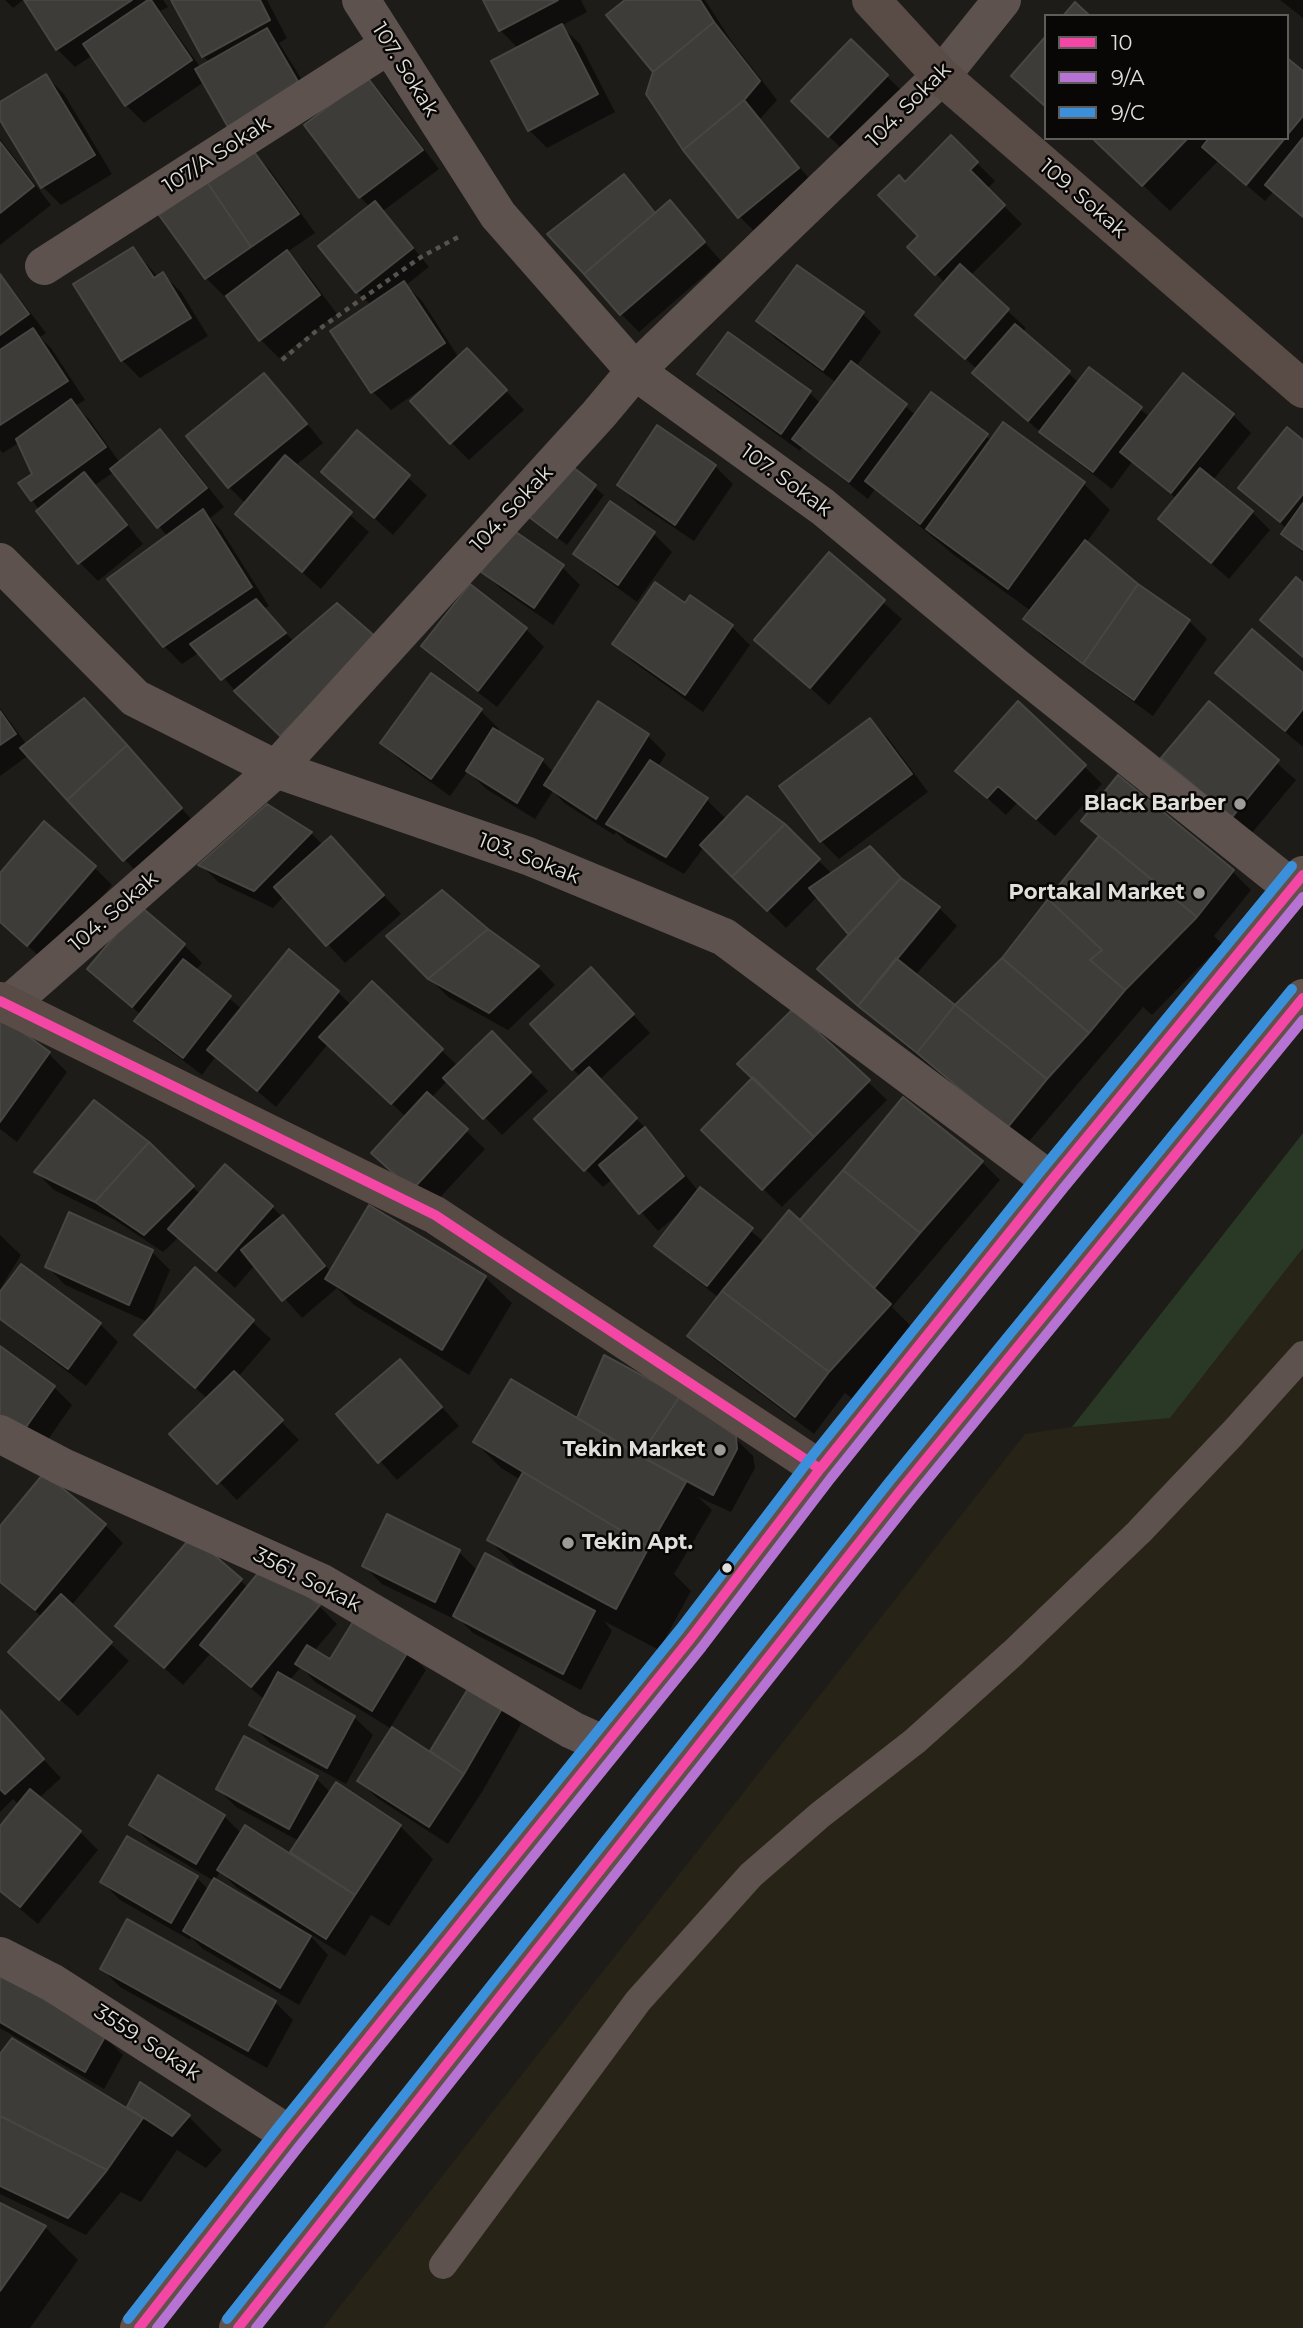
<!DOCTYPE html>
<html>
<head>
<meta charset="utf-8">
<style>
	body { margin:0 }
	#map { position:relative; width:1303px; height:2328px; overflow:hidden; background:#1d1c18; font-family:Montserrat,sans-serif }
	canvas { display:block }
	.legend { position:absolute; left:1044px; top:14px; width:245px; height:126px; box-sizing:border-box; background:#080705; border:2px solid #5f5d5b; margin:0; padding:9px 12px; list-style:none; font-size:21px; color:#e1dfdb }
	.legend li { display:flex; align-items:center; gap:14px; height:35px }
	.legend b { width:35px; border:2px solid #5f5d5b }
</style>
</head>
<body>
<div id="map">
<canvas width="1303" height="2328"></canvas>
<ul class="legend">
<li><b style="height:9px;background:#f346a5"></b>10</li>
<li><b style="height:9px;background:#b673d3"></b>9/A</li>
<li><b style="height:9px;background:#3a90db"></b>9/C</li>
</ul>
</div>
<script>
const ctx = document.querySelector('canvas').getContext('2d');
ctx.lineJoin = 'round';
function fillPath(path, color) {
  ctx.fillStyle = color;
  ctx.fill(path, 'evenodd');
}
function poly(rows) {
  const path = new Path2D();
  for (const r of rows) {
    path.moveTo(r[0], r[1]);
    for (let i = 2; i < r.length; i += 2) path.lineTo(r[i], r[i + 1]);
  }
  return path;
}
function strokePath(path, color, width, dash) {
  ctx.strokeStyle = color;
  ctx.lineWidth = width;
  ctx.lineCap = dash ? 'butt' : 'round';
  ctx.setLineDash(dash || []);
  ctx.stroke(path);
}
function write(font, color, halo, rows, align = 'center') {
  ctx.font = font + ' Montserrat,sans-serif';
  ctx.lineWidth = 5;
  ctx.setLineDash([]);
  ctx.textBaseline = 'middle';
  ctx.strokeStyle = halo;
  ctx.fillStyle = color;
  for (const [text, x, y, turn = 0] of rows) {
    ctx.save();
    ctx.translate(x, y);
    ctx.rotate((+turn || 0) * Math.PI / 180);
    ctx.textAlign = isNaN(turn) ? turn : align;
    if (halo) ctx.strokeText(text, 0, 0);
    ctx.fillText(text, 0, 0);
    ctx.restore();
  }
}
const built = poly([
	[1303,1248,1303,2328,323,2328,1025,1434,1072,1427,1170,1418]
]);
const green = poly([
	[1303,1133,1303,1248,1170,1418,1072,1427]
]);
const shadow = poly([
	[5,0,23,0,13,8],
	[26,0,163,0,168,7,160,11,201,68,210,63,203,56,173,0,267,0,287,38,279,43,317,104,204,82,144,123,126,105,93,55,75,67,57,49],
	[485,0,581,0,587,12,561,26,580,44,615,112,547,148,529,130,519,49,500,30],
	[628,0,705,0,732,42,777,100,760,119,816,187,758,235,740,217,684,149],
	[1280,0,1303,0,1303,18],
	[851,41,905,94,847,154,793,101],
	[1287,60,1303,74,1303,218,1274,191,1265,201,1218,161,1170,211,1094,138,1287,138],
	[46,76,64,94,112,174,61,205,43,187,0,116,0,104],
	[367,79,385,97,439,169,383,211,429,267,406,285,422,301,459,358,485,369,524,410,469,460,451,442,426,386,391,410,373,392,371,305,357,292,370,207,360,197],
	[951,137,995,181,987,189,1022,224,970,276,1026,328,1022,332,1079,383,1089,369,1150,417,1233,415,1251,433,1213,480,1252,512,1270,530,1229,579,1160,519,1177,499,1132,462,1112,489,1060,449,993,391,975,373,978,370,936,333,945,283,910,247,921,236,905,184],
	[0,139,51,205,0,245],
	[252,152,270,170,315,233,287,252,305,271,337,314,279,358,261,340,227,294,224,296,206,278,162,216],
	[623,176,657,214,670,203,721,261,639,332,621,314],
	[133,249,158,277,163,274,181,292,208,336,140,378,122,360],
	[797,267,863,314,881,332,856,367,916,415,932,394,992,441,1004,425,1084,484,1110,510,1086,543,1137,586,1189,621,1207,639,1153,716,1043,637,1025,619,1031,611,954,555,875,489,868,499,802,447,800,451,718,392,700,374,729,334,810,393,821,404,837,383,776,339,758,321],
	[0,273,46,333,40,337,51,348,85,400,75,406,89,419,120,463,160,431,178,449,224,507,210,518,221,530,269,606,263,609,294,642,241,697,200,652,182,664,164,646,168,537,114,472,95,485,143,544,98,581,80,563,32,500,34,475,20,442,3,453,0,450],
	[264,375,282,393,323,443,295,466,369,532,321,589,256,532,246,504,229,487],
	[357,432,427,495,393,535,323,472],
	[1303,442,1303,553,1283,534,1287,529,1240,488],
	[565,464,604,495,567,545,537,523],
	[715,466,733,484,694,541,637,503,619,485],
	[610,503,654,534,672,552,637,602,594,571,576,553],
	[829,555,902,619,829,705,757,640],
	[562,567,580,585,553,625,501,589,483,571],
	[691,597,732,627,750,645,703,712,632,661,614,643,685,605],
	[526,629,544,647,497,707,441,664,423,646],
	[1218,673,1303,675,1303,747,1236,691],
	[432,675,481,711,499,729,497,732,542,760,554,773,648,736,666,754,658,767,707,800,727,820,784,826,832,874,902,881,939,908,957,926,915,976,955,1008,1004,959,1100,838,1083,821,1119,777,1233,872,1251,890,1214,936,1222,944,1152,1015,1143,1007,1026,1145,879,1024,837,986,851,935,818,896,786,928,704,847,684,874,626,842,616,832,614,835,564,803,553,791,535,819,486,789,468,771,450,796,401,761,383,743],
	[1209,704,1296,780,1251,834,1182,776],
	[0,708,27,745,102,718,198,827,142,878,29,755,0,776],
	[870,720,888,738,928,792,839,859,821,841,781,787],
	[1084,766,1102,784,1055,836,1017,803,1006,815,957,771],
	[267,806,311,833,323,845,331,838,401,914,345,963,284,896,273,908,218,882,201,865],
	[94,867,112,885,46,962,0,922,0,872],
	[487,931,538,967,555,985,508,1030,448,997,388,936],
	[184,945,202,963,195,971,242,1009,338,992,351,1005,441,1050,458,1066,510,1051,548,1091,502,1135,448,1080,431,1098,485,1149,431,1207,391,1171,406,1117,328,1044,276,1107,216,1056,202,1075,155,1039,137,1021,141,1015,90,969],
	[609,988,650,1033,599,1080,654,1137,699,1192,701,1189,764,1242,809,1231,903,1099,982,1162,1000,1180,892,1307,933,1348,873,1414,845,1393,814,1434,708,1354,690,1336,719,1298,675,1263,657,1245,682,1211,658,1231,612,1179,603,1187,536,1119,581,1077,573,1069],
	[793,1011,887,1100,782,1207,703,1130,754,1078],
	[0,1018,49,1054,67,1072,17,1142,0,1129],
	[148,1143,201,1195,272,1207,301,1235,331,1272,370,1207,485,1277,512,1303,469,1375,354,1305,337,1288,302,1318,255,1265,235,1288,179,1237,163,1252,115,1220,54,1190,36,1172],
	[0,1235,21,1255,0,1289],
	[152,1252,170,1270,148,1322,65,1285,47,1266],
	[22,1266,100,1324,118,1342,86,1386,0,1320,0,1295],
	[195,1269,271,1339,238,1377,299,1440,237,1500,172,1434,208,1399,155,1353],
	[0,1348,54,1387,72,1405,38,1454,0,1426],
	[400,1361,459,1426,397,1480,338,1414],
	[578,1420,735,1438,753,1456,755,1468,731,1512,698,1497,712,1510,674,1574,691,1591,659,1650,604,1621,612,1631,581,1690,473,1633,455,1615,454,1619,382,1584,364,1566,459,1552,478,1571,524,1575,489,1540,521,1480,501,1468,475,1442],
	[105,1525,123,1543,71,1606,129,1661,78,1716,28,1670,42,1617,0,1583,0,1529],
	[263,1569,319,1606,337,1624,314,1651,331,1662,408,1652,426,1670,390,1728,315,1682,301,1667,289,1681,354,1717,373,1735,346,1784,270,1743,251,1724,265,1700,210,1654,183,1685,117,1626,240,1580,248,1588],
	[472,1686,503,1706,521,1724,482,1792,448,1844,377,1798,359,1780,431,1754],
	[0,1713,61,1778,39,1798,80,1832,98,1850,38,1924,0,1892,0,1829,19,1805,13,1799,0,1812],
	[316,1778,331,1793,400,1826,433,1859,389,1926,371,1915,345,1956,307,1932,328,1955,299,2005,203,1949,191,1937,190,1940,120,1900,102,1882,197,1878,209,1890,214,1881,149,1842,131,1824,224,1816,242,1834,301,1862,292,1851,299,1841,236,1807,218,1789],
	[220,1871,237,1888,298,1927,297,1930,215,1881],
	[102,1969,275,2002,293,2020,267,2068,120,1987],
	[0,1978,105,2037,123,2055,104,2089,0,2028],
	[0,2057,128,2110,141,2085,189,2117,222,2150,206,2168,177,2150,141,2202,121,2192,86,2235,0,2194],
	[0,2205,45,2227,78,2260,30,2328,0,2328]
]);
const building = poly([
	[24,0,132,0,56,50,24,0],
	[148,0,151,0,192,60,125,106,83,44,148,0],
	[171,0,260,0,270,20,202,57,171,0],
	[483,0,558,0,499,31,483,0],
	[625,0,700,0,714,22,653,72,606,15,625,0],
	[1075,2,1090,16,1063,16,1075,2],
	[714,22,760,81,744,100,683,150,646,94,653,72,714,22],
	[562,24,598,94,528,131,491,61,562,24],
	[267,28,300,85,228,127,195,69,267,28],
	[1046,36,1046,107,1011,76,1046,36],
	[851,39,888,75,828,137,791,101,851,39],
	[1287,58,1303,71,1303,116,1287,135,1287,58],
	[46,74,95,155,41,188,0,120,0,102,46,74],
	[367,77,423,150,359,198,304,125,367,77],
	[744,100,799,168,738,218,683,150,744,100],
	[951,135,978,162,970,170,1005,205,935,275,907,247,918,236,878,195,899,175,905,182,951,135],
	[1092,138,1188,138,1142,186,1092,138],
	[1209,138,1285,138,1246,185,1202,147,1209,138],
	[1303,138,1303,217,1265,185,1303,138],
	[0,142,34,186,0,213,0,142],
	[252,149,299,214,251,247,207,182,252,149],
	[624,174,655,213,584,274,547,234,624,174],
	[207,182,251,247,205,279,159,215,207,182],
	[670,200,705,242,620,315,584,274,670,200],
	[375,201,413,248,356,293,318,246,375,201],
	[133,247,154,278,163,272,191,318,121,361,73,284,133,247],
	[287,250,320,295,259,341,226,296,287,250],
	[960,264,1009,309,965,359,915,315,960,264],
	[797,265,864,312,823,370,756,321,797,265],
	[0,274,29,314,0,335,0,274],
	[404,281,445,343,371,393,330,331,404,281],
	[1015,324,1070,371,1028,421,972,373,1015,324],
	[33,328,68,381,0,425,0,350,33,328],
	[728,332,811,391,781,434,697,374,728,332],
	[467,348,507,390,450,444,410,401,467,348],
	[851,361,907,404,849,482,792,439,851,361],
	[1089,367,1142,407,1093,472,1039,432,1089,367],
	[264,373,307,424,228,488,186,436,264,373],
	[1183,373,1234,414,1171,493,1120,452,1183,373],
	[931,392,988,434,920,524,865,481,931,392],
	[71,399,106,447,31,501,18,483,32,474,16,439,71,399],
	[1003,422,1085,482,1008,589,926,529,1003,422],
	[657,425,716,465,675,525,617,485,657,425],
	[1287,427,1303,440,1303,494,1280,522,1238,488,1287,427],
	[160,429,207,488,157,528,110,469,160,429],
	[357,430,410,475,374,518,321,472,357,430],
	[285,455,352,512,302,572,235,514,285,455],
	[565,461,596,485,557,538,525,514,565,461],
	[1200,468,1253,511,1211,563,1158,519,1200,468],
	[84,472,127,525,78,564,36,511,84,472],
	[610,501,655,532,618,585,573,554,610,501],
	[1303,503,1303,550,1281,534,1303,503],
	[203,509,252,587,163,647,107,579,203,509],
	[510,528,564,565,534,608,481,572,510,528],
	[1085,540,1138,584,1083,664,1023,619,1085,540],
	[829,552,885,600,810,688,754,640,829,552],
	[1296,577,1303,583,1303,657,1260,620,1296,577],
	[655,582,685,603,690,595,733,625,685,695,612,644,655,582],
	[470,584,527,628,478,691,421,646,470,584],
	[1138,584,1190,620,1134,700,1083,664,1138,584],
	[256,599,286,633,221,680,190,644,256,599],
	[337,603,377,638,280,736,234,691,337,603],
	[1252,629,1303,673,1303,709,1285,731,1215,673,1252,629],
	[431,673,482,709,431,779,380,743,431,673],
	[84,698,127,745,67,800,20,748,84,698],
	[598,701,649,734,596,819,544,785,598,701],
	[1018,701,1086,765,1036,819,998,786,987,798,955,771,1018,701],
	[1209,701,1279,760,1232,817,1161,758,1209,701],
	[0,711,16,734,0,745,0,711],
	[870,718,912,774,820,842,779,786,870,718],
	[493,728,543,759,517,803,466,771,493,728],
	[127,745,182,808,123,861,67,800,127,745],
	[650,760,708,798,666,857,606,824,650,760],
	[1118,775,1234,870,1197,917,1081,821,1118,775],
	[747,796,785,824,732,877,700,845,747,796],
	[267,804,312,832,254,891,198,865,267,804],
	[44,821,96,866,27,946,0,922,0,873,44,821],
	[785,824,820,859,767,911,732,877,785,824],
	[331,836,384,895,326,946,274,887,331,836],
	[1099,836,1197,917,1125,990,1090,960,1102,950,1048,899,1099,836],
	[870,846,901,878,849,935,809,888,870,846],
	[901,878,940,907,858,1006,817,969,901,878],
	[442,890,488,929,428,979,386,936,442,890],
	[1048,899,1102,950,1090,960,1125,990,1089,1033,1002,958,1048,899],
	[140,906,185,944,132,1007,87,969,140,906],
	[488,929,539,966,489,1013,428,979,488,929],
	[289,949,339,991,257,1091,207,1050,289,949],
	[896,958,955,1005,917,1053,858,1006,896,958],
	[1002,958,1089,1033,1047,1079,955,1005,1002,958],
	[183,959,231,996,183,1058,134,1021,183,959],
	[591,967,634,1014,572,1070,530,1024,591,967],
	[372,981,443,1049,391,1104,319,1037,372,981],
	[955,1005,1047,1079,1007,1128,917,1053,955,1005],
	[793,1009,870,1080,814,1137,737,1064,793,1009],
	[0,1016,50,1052,0,1122,0,1016],
	[492,1031,531,1072,483,1119,443,1078,492,1031],
	[589,1067,637,1118,584,1171,534,1119,589,1067],
	[753,1077,814,1137,762,1190,701,1130,753,1077],
	[427,1092,468,1129,412,1190,371,1153,427,1092],
	[903,1097,983,1161,920,1233,843,1170,903,1097],
	[94,1100,149,1142,95,1202,34,1172,94,1100],
	[645,1127,684,1176,639,1214,599,1165,645,1127],
	[149,1142,194,1186,144,1235,95,1202,149,1142],
	[225,1164,273,1206,216,1271,168,1229,225,1164],
	[843,1170,920,1233,874,1288,800,1220,843,1170],
	[700,1187,753,1228,707,1286,654,1246,700,1187],
	[369,1205,486,1276,442,1350,325,1279,369,1205],
	[789,1210,891,1304,829,1372,722,1291,789,1210],
	[69,1212,153,1250,129,1305,45,1267,69,1212],
	[283,1215,325,1266,282,1301,241,1250,283,1215],
	[21,1264,101,1323,68,1369,0,1319,0,1292,21,1264],
	[195,1267,254,1320,195,1388,134,1335,195,1267],
	[722,1291,829,1372,795,1417,687,1336,722,1291],
	[0,1346,55,1386,19,1437,0,1423,0,1346],
	[604,1355,680,1396,640,1456,577,1418,604,1355],
	[400,1359,442,1407,378,1463,336,1414,400,1359],
	[234,1371,283,1420,217,1484,169,1434,234,1371],
	[511,1379,686,1482,649,1547,473,1442,511,1379],
	[680,1396,736,1436,737,1449,713,1495,640,1456,680,1396],
	[523,1472,649,1547,616,1609,487,1540,523,1472],
	[44,1473,106,1524,35,1610,0,1582,0,1526,44,1473],
	[387,1514,460,1550,435,1602,362,1566,387,1514],
	[192,1536,242,1579,164,1668,115,1626,192,1536],
	[485,1553,595,1611,563,1674,453,1616,485,1553],
	[263,1567,320,1605,251,1687,200,1645,263,1567],
	[61,1594,112,1642,59,1700,8,1652,61,1594],
	[356,1617,409,1650,372,1711,295,1664,307,1645,330,1659,356,1617],
	[278,1672,355,1716,327,1768,249,1725,278,1672],
	[471,1684,504,1705,464,1774,430,1751,471,1684],
	[0,1710,44,1759,5,1794,0,1789,0,1710],
	[392,1727,464,1774,429,1827,357,1781,392,1727],
	[244,1736,318,1776,289,1829,216,1789,244,1736],
	[158,1775,225,1815,196,1864,129,1825,158,1775],
	[336,1782,401,1825,355,1895,290,1852,336,1782],
	[30,1789,81,1831,20,1907,0,1891,0,1826,30,1789],
	[245,1825,355,1895,326,1939,217,1870,245,1825],
	[127,1836,198,1876,171,1923,100,1882,127,1836],
	[214,1878,311,1936,280,1988,183,1931,214,1878],
	[127,1919,276,2001,248,2051,100,1969,127,1919],
	[0,1974,106,2035,85,2072,0,2022,0,1974],
	[12,2038,143,2118,107,2170,0,2116,0,2054,12,2038],
	[140,2082,190,2115,172,2136,127,2107,140,2082],
	[0,2116,107,2170,68,2218,0,2186,0,2116],
	[0,2203,46,2226,0,2291,0,2203]
]);
const path = poly([
	[282,360,315,332,421,257,460,236]
]);
const lane = poly([
	[443,2265,638,2001,751,1875,820,1815,915,1741,1013,1653,1139,1532,1233,1433,1303,1355]
]);
const street = poly([
	[361,0,498,215,635,371,823,507,1017,668,1292,888],
	[44,266,389,45],
	[0,562,135,698,276,769,528,856,724,937,1051,1181],
	[8,1005,276,769,599,414,635,371,941,76,1002,0],
	[0,1434,63,1467,320,1582,572,1730,605,1745],
	[0,1956,53,1983,290,2135]
]);
const secondary = poly([
	[871,0,941,76,1303,389],
	[0,1001,435,1215,820,1469]
]);
const primary = poly([
	[139,2328,290,2135,691,1638,820,1469,1051,1181,1303,875],
	[238,2328,900,1491,1303,998]
]);
const bus1 = poly([
	[0,1001,435,1215,820,1469],
	[139,2328,290,2135,691,1638,820,1469,1051,1181,1303,875],
	[238,2328,900,1491,1303,998]
]);
const bus2 = poly([
	[157,2328,301,2144,702,1647,831,1478,1062,1190,1303,897],
	[256,2328,911,1500,1303,1020]
]);
const bus3 = poly([
	[128,2319,279,2126,680,1629,809,1460,1040,1172,1292,866],
	[227,2319,889,1482,1292,989]
]);
const markers = [
	[1240,804,7,"#9c9b97"],
	[1199,893,7,"#9c9b97"],
	[720,1450,7,"#9c9b97"],
	[568,1543,7,"#9c9b97"],
	[727,1568,6,"#e1dfdb"]
];
const streetNames = [
	["107. Sokak",405,70,58],
	["104. Sokak",909,105,-45],
	["107/A Sokak",217,155,-33],
	["109. Sokak",1083,199,41],
	["107. Sokak",786,481,36],
	["104. Sokak",512,509,-47],
	["103. Sokak",529,859,21],
	["104. Sokak",114,912,-41],
	["3561. Sokak",307,1580,27],
	["3559. Sokak",147,2043,33]
];
const poiNames = [
	["Black Barber",1226,804],
	["Portakal Market",1185,893],
	["Tekin Market",706,1450],
	["Tekin Apt.",582,1543,"left"]
];
fillPath(built, '#272317');
fillPath(green, '#2a3926');
fillPath(shadow, '#0007');
fillPath(building, '#3d3c39');
strokePath(building, '#474643', 2);
strokePath(path, '#59514d', 4.5, [5, 5]);
strokePath(lane, '#5d524e', 28);
strokePath(street, '#5d524e', 38);
strokePath(secondary, '#594b45', 38);
strokePath(primary, '#62514b', 38);
strokePath(bus1, '#f346a5', 10);
strokePath(bus2, '#b673d3', 10);
strokePath(bus3, '#3a90db', 10);
for (const [x, y, r, color] of markers) {
  const dot = new Path2D();
  dot.arc(x, y, r, 0, 2 * Math.PI);
  ctx.fillStyle = color;
  ctx.fill(dot);
  strokePath(dot, '#080705', 2.5);
}
write('21px', '#e1dfdb', '#080705', streetNames);
write('bold 21px', '#e1dfdb', '#080705', poiNames, 'right');
</script>
</body>
</html>
